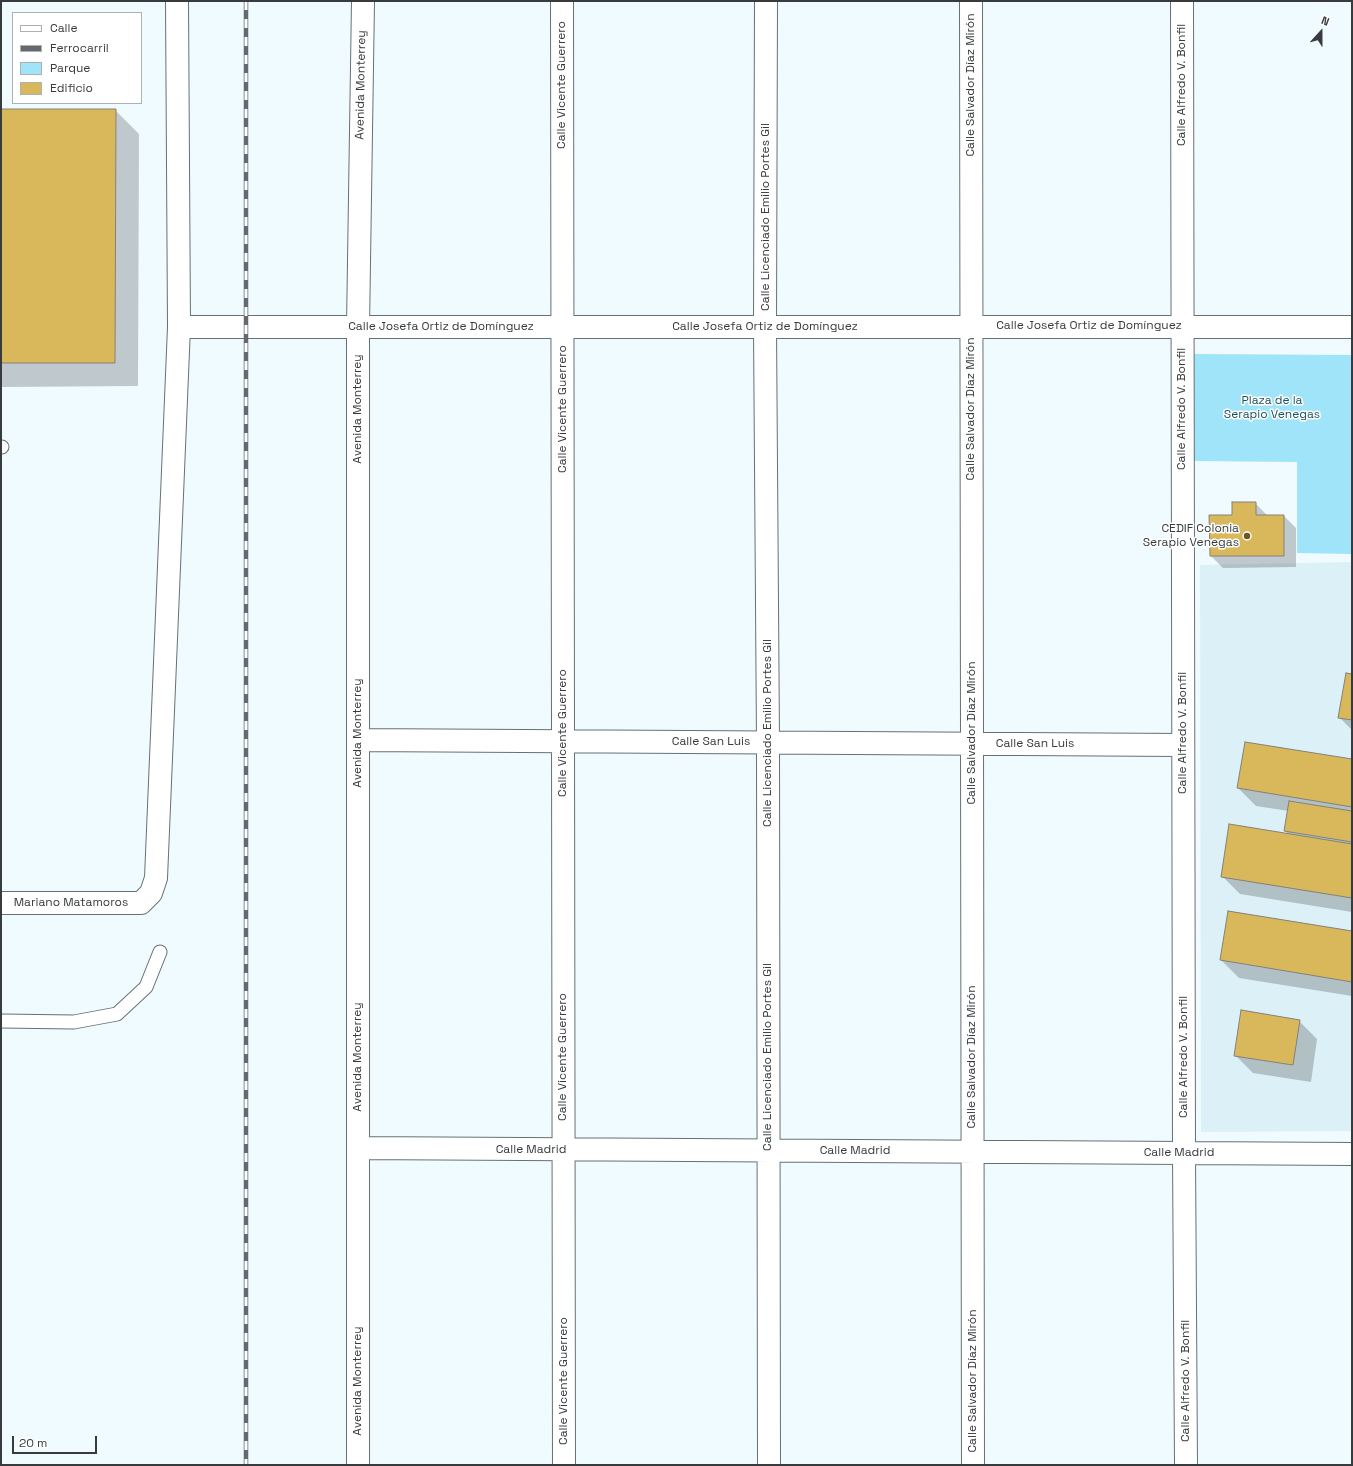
<!DOCTYPE html>
<html>
<head>
<meta charset="utf-8">
<style>
	body { margin:0 }
	#map { position:relative; width:1353px; height:1466px; overflow:hidden; background:#effbff; font-family:"Space Grotesk",sans-serif }
	canvas { display:block }
	.frame { position:absolute; inset:0; border:2px solid #373b3d; pointer-events:none }
	.legend { position:absolute; left:12px; top:12px; width:130px; height:92px; box-sizing:border-box; background:#fff; border:1px solid #afb1b1; margin:0; padding:5px 7px; list-style:none; font-size:12px; color:#373b3d }
	.legend li { display:flex; align-items:center; gap:8px; height:20px }
	.legend b { width:20px; border:1px solid #afb1b1 }
	.north { position:absolute; left:1301px; top:12px; width:40px; height:40px; -webkit-text-stroke:3px #fff; paint-order:stroke; rotate:21deg; font-size:11px; font-weight:700; line-height:16px; text-align:center; color:#373b3d }
	.north::after { content:''; display:block; margin:auto; width:14px; height:18px; background:#373b3d; clip-path:polygon(50% 0,100% 100%,50% 72%,0 100%) }
	.scale { position:absolute; left:12px; top:1436px; width:85px; height:18px; box-sizing:border-box; border:2px solid #373b3d; border-top:0; padding-left:5px; font-size:12px; line-height:14px; white-space:nowrap; color:#373b3d; -webkit-text-stroke:3px #fff; paint-order:stroke }
</style>
</head>
<body>
<div id="map">
<canvas width="1353" height="1466"></canvas>
<div class="frame"></div>
<ul class="legend">
<li><b style="height:5px;background:#fff"></b>Calle</li>
<li><b style="height:5px;background:#63696c"></b>Ferrocarril</li>
<li><b style="height:11px;background:#9fe4f9"></b>Parque</li>
<li><b style="height:11px;background:#d9b85c"></b>Edificio</li>
</ul>
<div class="north">N</div>
<div class="scale">20 m</div>
</div>
<script>
const ctx = document.querySelector('canvas').getContext('2d');
ctx.lineJoin = 'round';
function fillPath(path, color) {
  ctx.fillStyle = color;
  ctx.fill(path, 'evenodd');
}
function poly(rows) {
  const path = new Path2D();
  for (const r of rows) {
    path.moveTo(r[0], r[1]);
    for (let i = 2; i < r.length; i += 2) path.lineTo(r[i], r[i + 1]);
  }
  return path;
}
function strokePath(path, color, width, dash) {
  ctx.strokeStyle = color;
  ctx.lineWidth = width;
  ctx.lineCap = dash ? 'butt' : 'round';
  ctx.setLineDash(dash || []);
  ctx.stroke(path);
}
function write(font, color, halo, rows, align = 'center') {
  ctx.font = font + ' "Space Grotesk",sans-serif';
  ctx.lineWidth = 3;
  ctx.setLineDash([]);
  ctx.textBaseline = 'middle';
  ctx.strokeStyle = halo;
  ctx.fillStyle = color;
  for (const [text, x, y, turn = 0] of rows) {
    ctx.save();
    ctx.translate(x, y);
    ctx.rotate((+turn || 0) * Math.PI / 180);
    ctx.textAlign = isNaN(turn) ? turn : align;
    if (halo) ctx.strokeText(text, 0, 0);
    ctx.fillText(text, 0, 0);
    ctx.restore();
  }
}
const built = poly([
	[1352,562,1352,1131,1201,1132,1200,565]
]);
const green = poly([
	[1194,354,1352,355,1352,554,1297,553,1297,462,1194,461]
]);
const shadow = poly([
	[1,110,115,110,139,134,138,386,1,387],
	[1255,503,1267,515,1267,516,1284,516,1296,528,1296,567,1223,568,1211,556,1233,516],
	[1352,675,1352,730,1339,717],
	[1352,760,1352,912,1240,894,1222,876,1289,835,1285,831,1289,811,1256,806,1238,788],
	[1352,932,1352,996,1239,978,1221,960],
	[1299,1021,1317,1039,1311,1082,1253,1073,1235,1055]
]);
const building = poly([
	[1,109,116,109,115,363,1,363,1,109],
	[1232,502,1256,502,1256,515,1284,515,1284,556,1210,556,1209,515,1232,515,1232,502],
	[1346,673,1352,674,1352,720,1338,718,1346,673],
	[1245,742,1352,759,1352,807,1237,788,1245,742],
	[1289,801,1352,811,1352,842,1284,831,1289,801],
	[1229,824,1352,844,1352,898,1221,877,1229,824],
	[1228,911,1352,931,1352,982,1220,960,1228,911],
	[1241,1010,1300,1020,1293,1065,1234,1056,1241,1010]
]);
const service = poly([
	[1,447,2,447],
	[1,1021,74,1022,117,1014,146,987,160,952]
]);
const minor = poly([
	[562,1,564,1465],
	[766,1,765,327,768,742,769,1465],
	[971,1,973,1465],
	[1182,1,1184,1153,1186,1465],
	[358,740,1183,745],
	[1,903,141,903,151,893,156,878,179,327],
	[358,1148,1352,1154],
	[358,1465,358,327,363,1]
]);
const tertiary = poly([
	[177,1,179,327,1352,327]
]);
const rail = poly([
	[246,1,246,1465]
]);
const markers = [
	[1247,536,4,"#6a5926"]
];
const streetNames = [
	["Avenida Monterrey",361,85,-89],
	["Calle Vicente Guerrero",562,85,-90],
	["Calle Salvador Díaz Mirón",971,85,-90],
	["Calle Alfredo V. Bonfil",1182,85,-90],
	["Calle Licenciado Emilio Portes Gil",766,217,-90],
	["Calle Josefa Ortiz de Domínguez",1089,326],
	["Calle Josefa Ortiz de Domínguez",441,327],
	["Calle Josefa Ortiz de Domínguez",765,327],
	["Avenida Monterrey",358,409,-90],
	["Calle Vicente Guerrero",563,409,-90],
	["Calle Salvador Díaz Mirón",971,409,-90],
	["Calle Alfredo V. Bonfil",1182,409,-90],
	["Avenida Monterrey",358,733,-90],
	["Calle Vicente Guerrero",563,733,-90],
	["Calle Licenciado Emilio Portes Gil",768,733,-90],
	["Calle Salvador Díaz Mirón",972,733,-90],
	["Calle Alfredo V. Bonfil",1183,733,-90],
	["Calle San Luis",711,742],
	["Calle San Luis",1035,744],
	["Mariano Matamoros",71,903],
	["Avenida Monterrey",358,1057,-90],
	["Calle Vicente Guerrero",563,1057,-90],
	["Calle Licenciado Emilio Portes Gil",768,1057,-90],
	["Calle Salvador Díaz Mirón",972,1057,-90],
	["Calle Alfredo V. Bonfil",1184,1057,-90],
	["Calle Madrid",531,1150],
	["Calle Madrid",855,1151],
	["Calle Madrid",1179,1153],
	["Avenida Monterrey",358,1381,-90],
	["Calle Vicente Guerrero",564,1381,-90],
	["Calle Salvador Díaz Mirón",973,1381,-90],
	["Calle Alfredo V. Bonfil",1186,1381,-90]
];
const parkNames = [
	["Plaza de la",1272,401],
	["Serapio Venegas",1272,415]
];
const poiNames = [
	["CEDIF Colonia",1239,529],
	["Serapio Venegas",1239,543]
];
fillPath(built, '#dcf1f7');
fillPath(green, '#9fe4f9');
fillPath(shadow, '#0003');
fillPath(building, '#d9b85c');
strokePath(building, '#848178', 1);
strokePath(service, '#667174', 15);
strokePath(minor, '#667174', 24);
strokePath(tertiary, '#667174', 24);
strokePath(service, '#fff', 13);
strokePath(minor, '#fff', 22);
strokePath(tertiary, '#fff', 22);
strokePath(rail, '#63696c', 4.5);
strokePath(rail, '#fff', 3, [9]);
for (const [x, y, r, color] of markers) {
  const dot = new Path2D();
  dot.arc(x, y, r, 0, 2 * Math.PI);
  ctx.fillStyle = color;
  ctx.fill(dot);
  strokePath(dot, '#fff', 1.5);
}
write('12px', '#373b3d', '#fff', streetNames);
write('12px', '#1b505e', '#fff', parkNames);
write('12px', '#373b3d', '#fff', poiNames, 'right');
</script>
</body>
</html>
